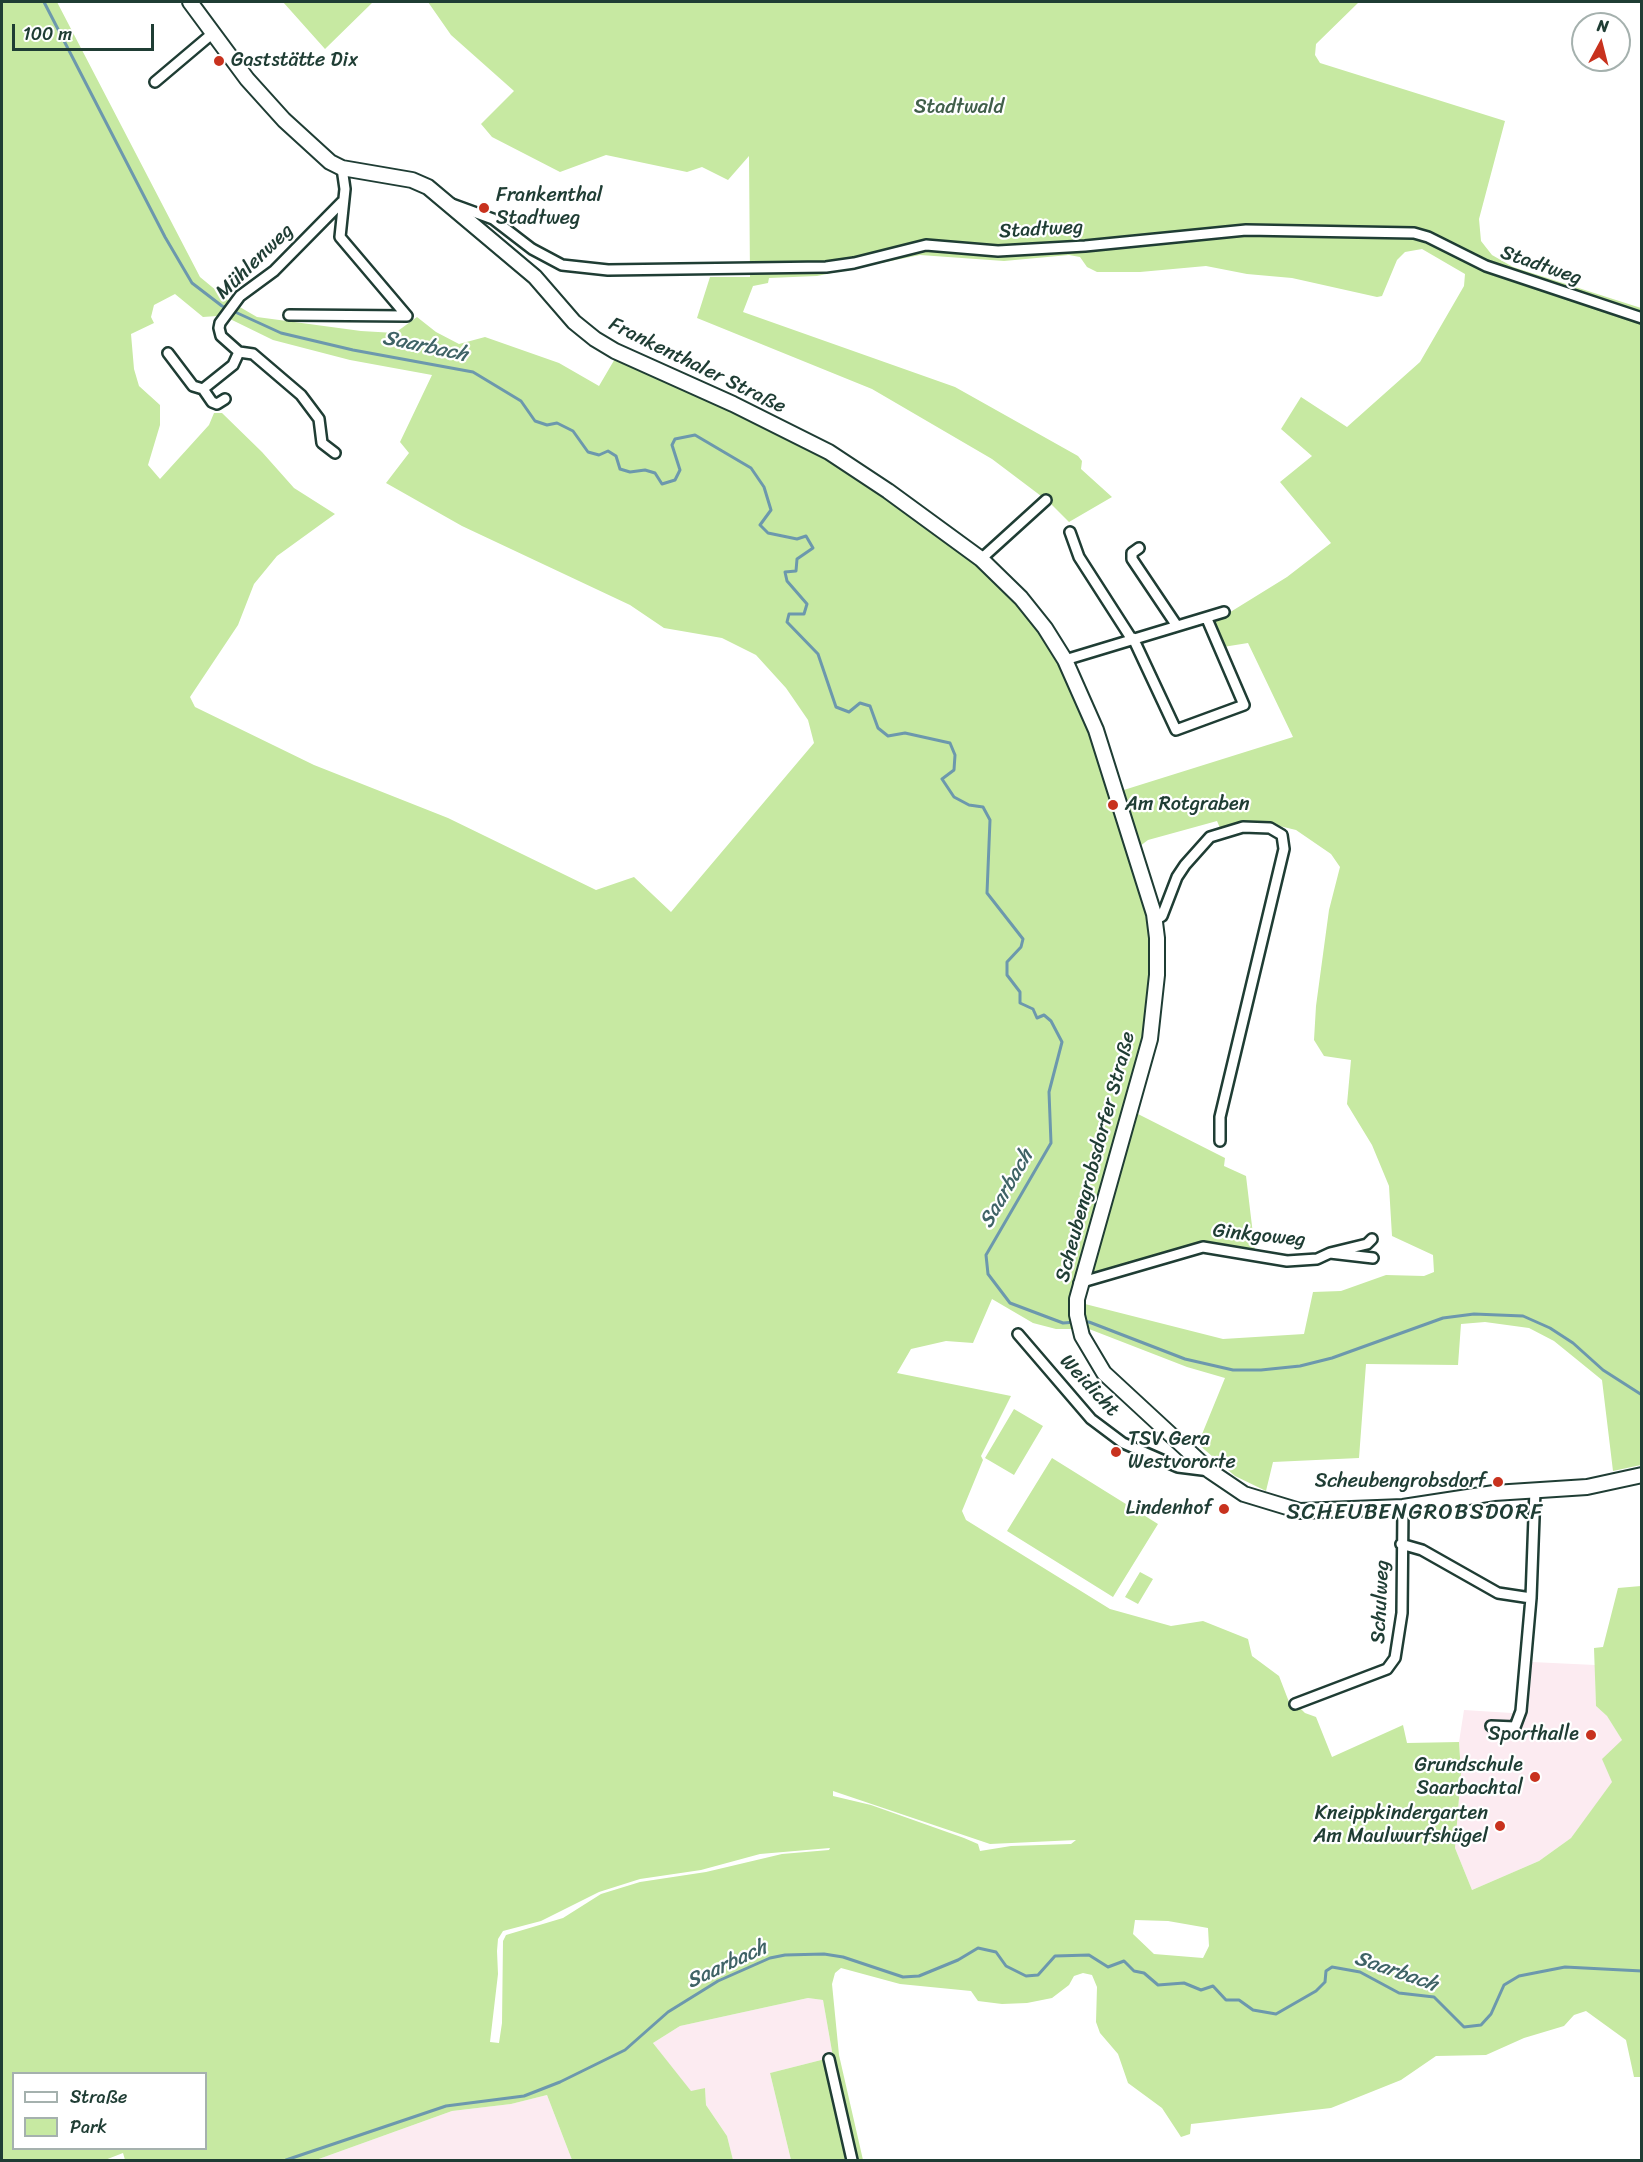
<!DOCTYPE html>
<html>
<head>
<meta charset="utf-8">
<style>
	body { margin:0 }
	#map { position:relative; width:1643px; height:2162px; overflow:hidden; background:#fff; font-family:Sriracha,sans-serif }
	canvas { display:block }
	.frame { position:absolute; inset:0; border:3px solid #1f3d34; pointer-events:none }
	.legend { position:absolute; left:12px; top:2072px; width:195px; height:78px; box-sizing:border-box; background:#fff; border:2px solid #a5b1ae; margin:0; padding:8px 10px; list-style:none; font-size:18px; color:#1f3d34 }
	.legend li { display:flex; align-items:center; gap:12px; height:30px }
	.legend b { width:30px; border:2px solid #a5b1ae }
	.north { position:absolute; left:1571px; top:12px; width:60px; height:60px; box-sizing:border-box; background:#fff; border:2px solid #a5b1ae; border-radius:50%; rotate:7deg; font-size:16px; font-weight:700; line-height:24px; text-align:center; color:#1f3d34 }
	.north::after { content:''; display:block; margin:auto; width:21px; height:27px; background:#c8321e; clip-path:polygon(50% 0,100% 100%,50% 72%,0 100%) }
	.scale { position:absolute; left:12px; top:24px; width:142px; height:27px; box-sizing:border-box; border:3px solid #1f3d34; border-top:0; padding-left:8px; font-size:18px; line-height:21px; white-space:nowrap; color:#1f3d34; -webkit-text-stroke:4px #fff; paint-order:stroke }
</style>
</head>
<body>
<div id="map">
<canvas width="1643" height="2162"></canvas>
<div class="frame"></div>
<ul class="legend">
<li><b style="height:8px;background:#fff"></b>Straße</li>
<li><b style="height:16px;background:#c7e9a2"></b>Park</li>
</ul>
<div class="north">N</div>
<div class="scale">100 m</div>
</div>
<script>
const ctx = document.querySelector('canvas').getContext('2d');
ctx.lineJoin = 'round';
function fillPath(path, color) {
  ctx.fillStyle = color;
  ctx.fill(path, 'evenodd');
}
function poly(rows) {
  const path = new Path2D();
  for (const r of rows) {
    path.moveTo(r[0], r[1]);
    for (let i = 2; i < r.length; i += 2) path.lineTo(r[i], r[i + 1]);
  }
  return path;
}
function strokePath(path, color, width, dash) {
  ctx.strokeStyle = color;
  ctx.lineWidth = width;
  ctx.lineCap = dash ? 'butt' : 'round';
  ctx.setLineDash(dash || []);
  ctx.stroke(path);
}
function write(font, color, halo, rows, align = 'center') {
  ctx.font = font + ' Sriracha,sans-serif';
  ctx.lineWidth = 4.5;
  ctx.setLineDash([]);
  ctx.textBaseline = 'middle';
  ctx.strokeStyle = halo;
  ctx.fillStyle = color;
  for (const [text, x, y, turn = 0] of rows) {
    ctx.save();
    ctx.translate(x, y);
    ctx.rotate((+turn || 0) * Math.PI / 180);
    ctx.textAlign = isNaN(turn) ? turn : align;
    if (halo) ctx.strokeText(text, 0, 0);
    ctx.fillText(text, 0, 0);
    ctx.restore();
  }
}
const built = poly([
	[1532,1662,1595,1665,1596,1706,1607,1716,1622,1740,1613,1782,1571,1838,1539,1861,1472,1890,1455,1848,1461,1773,1459,1742,1464,1710,1528,1714],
	[808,1998,823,2000,833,2057,770,2073,791,2160,733,2160,727,2136,706,2105,705,2088,691,2092,653,2043,680,2026],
	[547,2095,572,2160,316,2160,452,2111,511,2104]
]);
const green = poly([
	[2,2,57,2,200,277,229,301,217,316,203,317,175,294,154,305,151,317,154,323,131,334,134,369,139,386,160,405,160,425,148,465,160,479,209,425,214,413,222,413,262,452,294,488,335,514,277,556,254,584,238,625,190,697,195,707,314,765,448,818,596,890,634,877,671,912,814,743,808,720,786,688,756,655,722,638,664,628,630,605,462,526,386,483,409,453,400,442,432,375,350,360,273,340,230,319,238,306,257,317,361,331,395,333,417,317,436,332,459,344,485,337,559,363,599,386,616,357,740,414,827,458,879,490,975,562,1017,601,1043,634,1067,679,1088,726,1111,794,1293,737,1248,643,1223,647,1211,621,1232,611,1287,577,1331,543,1280,482,1312,456,1281,429,1301,397,1347,427,1420,362,1464,286,1465,274,1422,249,1405,252,1397,260,1382,296,1377,297,1292,278,1247,274,1206,266,1140,272,1097,272,1087,267,1080,257,1069,255,1004,261,920,255,817,276,769,278,768,283,753,286,743,312,955,387,1078,456,1082,461,1081,469,1112,497,1069,522,1049,502,992,459,872,389,697,318,710,277,750,277,749,156,728,180,702,167,687,172,606,155,560,172,492,137,481,124,514,91,451,35,428,2,1359,2,1316,44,1315,55,1320,63,1505,121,1479,219,1481,241,1492,255,1513,267,1641,308,1641,1465,1613,1471,1602,1380,1554,1341,1529,1328,1485,1322,1461,1324,1458,1365,1366,1364,1359,1458,1273,1462,1266,1491,1235,1476,1198,1444,1225,1378,1187,1367,1089,1329,1056,1329,1033,1323,992,1299,973,1343,946,1341,911,1349,897,1373,1011,1396,981,1456,983,1460,962,1511,966,1520,1110,1609,1171,1626,1203,1621,1248,1639,1252,1656,1279,1676,1289,1702,1298,1706,1305,1713,1316,1717,1332,1757,1403,1725,1407,1743,1459,1742,1461,1773,1455,1848,1472,1890,1539,1861,1571,1838,1612,1782,1602,1759,1622,1740,1607,1716,1596,1706,1594,1648,1603,1647,1618,1588,1641,1586,1641,2077,1634,2077,1626,2040,1586,2011,1574,2015,1564,2026,1524,2038,1486,2055,1436,2056,1401,2080,1331,2108,1191,2124,1190,2134,1181,2137,1162,2108,1128,2083,1118,2054,1100,2033,1096,2022,1097,1987,1092,1975,1083,1973,1074,1976,1069,1985,1052,1998,1027,2003,1002,2004,978,2001,971,1991,900,1984,841,1968,835,1973,832,1984,839,2055,863,2160,791,2160,770,2073,833,2057,823,2000,808,1998,680,2026,653,2043,691,2091,705,2088,706,2105,727,2136,733,2160,572,2160,547,2095,511,2104,452,2111,316,2160,125,2160,123,2153,105,2160,2,2160],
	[1217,821,1220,828,1238,823,1267,823,1296,830,1331,854,1340,867,1329,910,1316,1006,1314,1040,1324,1056,1351,1060,1347,1104,1372,1145,1389,1186,1392,1236,1433,1255,1434,1272,1424,1276,1386,1275,1341,1291,1313,1292,1304,1334,1223,1339,1085,1304,1088,1277,1204,1242,1255,1251,1246,1176,1224,1166,1225,1158,1134,1112,1154,1047,1163,999,1163,951,1140,846,1148,840],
	[833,1791,990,1844,1076,1840,1071,1844,1011,1846,980,1851,978,1844,964,1838,871,1805,833,1796],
	[830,1848,829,1850,782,1854,706,1872,640,1882,601,1894,563,1918,506,1935,503,1941,502,2023,499,2043,490,2042,498,1974,497,1951,498,1939,503,1931,541,1921,599,1892,640,1879,701,1870,760,1854],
	[1135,1920,1168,1921,1208,1928,1209,1946,1203,1958,1154,1954,1133,1934],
	[14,2074,206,2074,206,2148,14,2148],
	[283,2,373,2,325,49],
	[1014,1409,1043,1426,1014,1475,985,1458],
	[1052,1458,1158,1524,1113,1597,1007,1531],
	[1140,1572,1153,1579,1138,1604,1125,1597]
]);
const stream = poly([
	[44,2,165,237,192,283,222,306,281,333,353,350,473,372,521,401,535,421,547,425,557,423,573,431,588,452,599,455,608,451,616,456,620,469,630,472,645,470,655,473,662,484,675,480,680,470,672,445,675,439,695,435,751,468,764,487,771,510,760,525,768,533,797,539,806,536,813,548,797,559,796,571,785,572,787,581,807,604,804,614,789,614,787,622,818,654,836,707,849,712,860,703,870,706,878,728,888,736,905,733,950,743,955,755,954,770,942,779,954,797,969,805,983,807,990,820,987,893,1023,939,1021,947,1007,962,1007,975,1020,992,1020,1003,1033,1009,1037,1018,1044,1015,1051,1021,1062,1042,1049,1092,1051,1143,986,1255,988,1274,1010,1303,1063,1323,1076,1322],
	[1082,1322,1089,1322,1185,1359,1233,1370,1261,1370,1300,1366,1332,1358,1443,1318,1474,1314,1523,1316,1550,1328,1573,1343,1603,1370,1642,1395],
	[286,2160,446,2106,524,2096,560,2082,625,2050,668,2012,718,1981,770,1958,785,1955,824,1954,843,1957,903,1977,919,1976,958,1960,978,1948,996,1952,1006,1966,1026,1976,1038,1975,1055,1956,1089,1955,1108,1967,1124,1961,1134,1971,1144,1973,1158,1985,1184,1983,1201,1990,1213,1986,1226,2000,1239,2000,1253,2010,1276,2014,1316,1991,1325,1982,1326,1971,1332,1967,1360,1972,1399,1993,1434,1997,1464,2027,1481,2025,1491,2014,1504,1985,1519,1976,1565,1967,1642,1971]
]);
const minor = poly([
	[155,82,213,33],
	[342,168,345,189,340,237,407,316],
	[452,204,493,219,532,249,562,265,608,270,826,267,854,263,926,245,998,251,1085,246,1246,230,1414,233,1428,237,1486,266,1642,318],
	[289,315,407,316],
	[168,353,193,386,203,389,212,402,217,404,225,399],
	[203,389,233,365,239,352],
	[335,453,322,443,319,419,301,395,253,354,239,352,221,336,219,328,220,323,240,296,274,271,342,202],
	[1070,532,1079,557,1131,638],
	[1139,548,1132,553,1132,559,1177,626],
	[981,559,1046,500],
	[1133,638,1176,730,1244,705,1207,619],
	[1065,660,1224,612],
	[1155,920,1162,916,1177,877,1185,865,1210,837,1243,827,1270,828,1282,835,1284,849,1220,1117,1220,1141],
	[1330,1253,1367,1244,1372,1239],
	[1079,1283,1203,1247,1287,1261,1317,1259,1330,1253,1373,1258],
	[1018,1334,1091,1419,1123,1443,1178,1467,1210,1471],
	[1401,1544,1422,1550,1498,1593,1531,1598],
	[1295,1704,1387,1669,1395,1658,1402,1613,1403,1507],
	[1491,1726,1515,1727,1521,1711,1531,1598,1535,1490],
	[829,2059,852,2160]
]);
const secondary = poly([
	[190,2,247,79,284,120,330,162,342,168,412,180,428,187,535,277,574,322,595,339,615,351,733,404,829,452,888,491,981,559,1021,598,1045,628,1065,660,1096,730,1154,914,1157,938,1157,975,1150,1039,1077,1299,1077,1315,1082,1336,1104,1373,1210,1471,1244,1494,1300,1511,1403,1507,1494,1493,1587,1487,1642,1475]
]);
const markers = [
	[219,61,6,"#c8321e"],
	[484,208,6,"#c8321e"],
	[1113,805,6,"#c8321e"],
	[1116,1452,6,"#c8321e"],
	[1498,1482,6,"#c8321e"],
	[1224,1509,6,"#c8321e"],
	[1591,1735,6,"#c8321e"],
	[1535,1777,6,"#c8321e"],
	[1500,1826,6,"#c8321e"]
];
const poiNames = [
	["Gaststätte Dix",231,61,"left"],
	["Frankenthal",496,196,"left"],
	["Stadtweg",496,219,"left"],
	["Am Rotgraben",1125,805,"left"],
	["TSV Gera",1128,1440,"left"],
	["Westvororte",1128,1463,"left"],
	["Scheubengrobsdorf",1486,1482],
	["Lindenhof",1212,1509],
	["Sporthalle",1579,1735],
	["Grundschule",1523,1766],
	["Saarbachtal",1523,1789],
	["Kneippkindergarten",1488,1814],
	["Am Maulwurfshügel",1488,1837]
];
const parkNames = [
	["Stadtwald",959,108]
];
const streetNames = [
	["Stadtweg",1041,230,-3],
	["Mühlenweg",255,262,-44],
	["Stadtweg",1541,266,19],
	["Frankenthaler Straße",697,366,26],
	["Scheubengrobsdorfer Straße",1096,1157,-75],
	["Ginkgoweg",1259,1236,6],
	["Weidicht",1089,1386,47],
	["Schulweg",1381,1602,-87]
];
const waterNames = [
	["Saarbach",425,347,12],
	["Saarbach",1007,1189,-60],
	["Saarbach",727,1965,-25],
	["Saarbach",1396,1972,19]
];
const quarterNames = [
	["SCHEUBENGROBSDORF",1415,1513]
];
fillPath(built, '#fcebf1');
fillPath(green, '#c7e9a2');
strokePath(stream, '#6c98ad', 3);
strokePath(minor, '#1f3d34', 14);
strokePath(secondary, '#1f3d34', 18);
strokePath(minor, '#fff', 9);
strokePath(secondary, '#fff', 14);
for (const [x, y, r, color] of markers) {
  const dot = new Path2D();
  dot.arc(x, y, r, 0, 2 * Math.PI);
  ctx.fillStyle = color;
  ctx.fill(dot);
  strokePath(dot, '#fff', 2);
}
write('20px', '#1f3d34', '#fff', poiNames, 'right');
write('20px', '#415f4a', '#fff', parkNames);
write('20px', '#1f3d34', '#fff', streetNames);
write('italic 21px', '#3f6366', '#fff', waterNames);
ctx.letterSpacing = '1.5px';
write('22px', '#1f3d34', '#fff', quarterNames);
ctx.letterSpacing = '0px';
</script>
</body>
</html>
